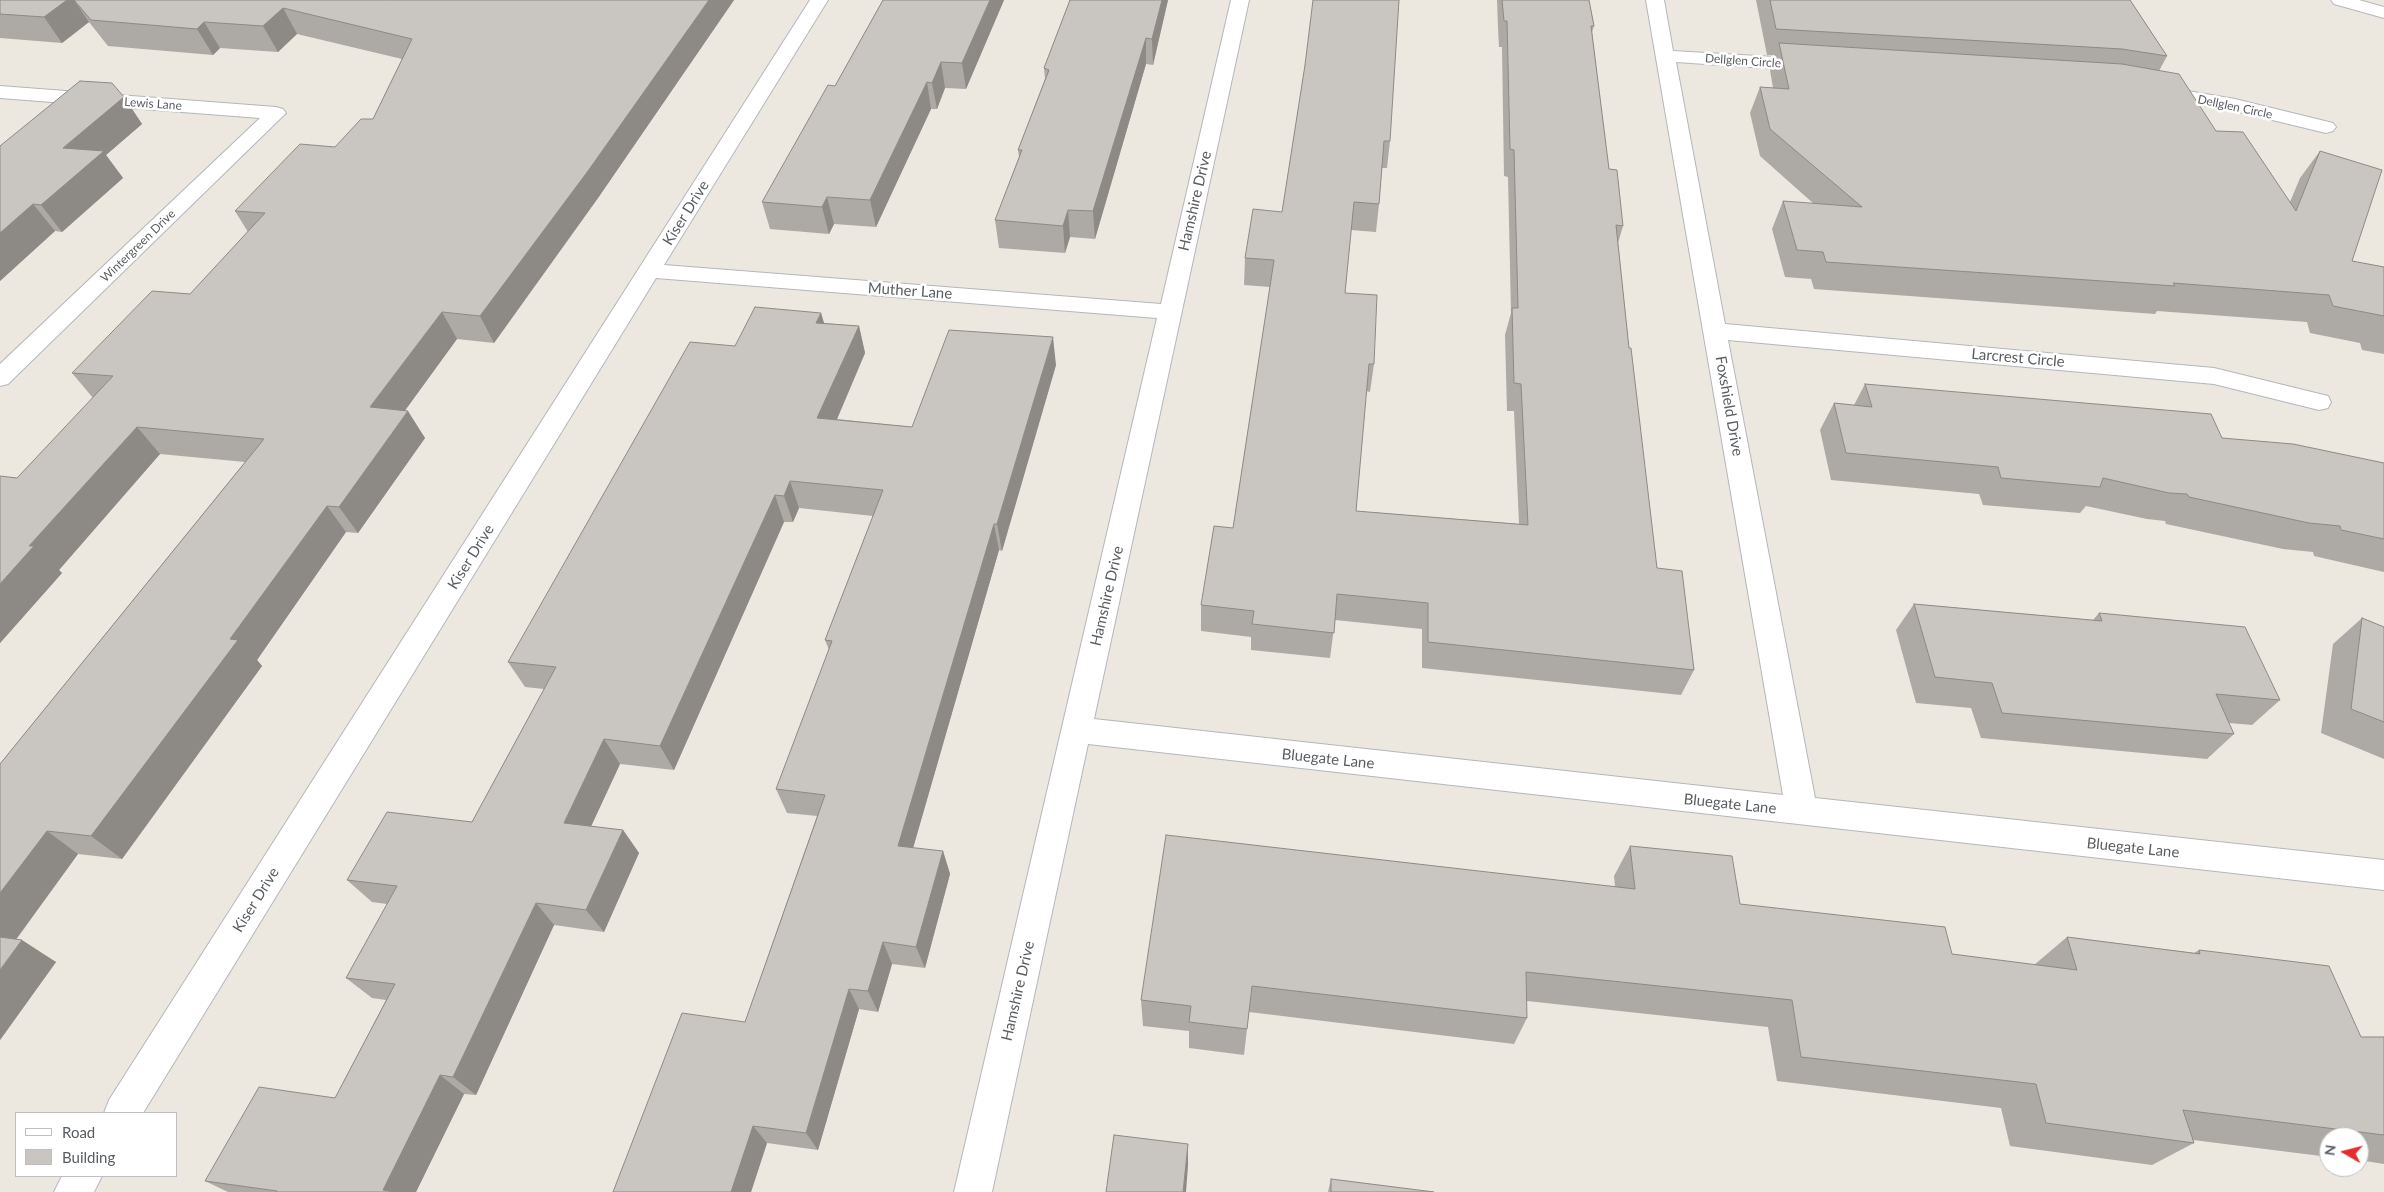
<!DOCTYPE html>
<html>
<head>
<meta charset="utf-8">
<style>
	body { margin:0 }
	#map { position:relative; width:2384px; height:1192px; overflow:hidden; background:#ece8e0; font-family:Lato,sans-serif }
	canvas { display:block }
	.legend { position:absolute; left:15px; top:1112px; width:162px; height:65px; box-sizing:border-box; background:#fff; border:1px solid #bdbec0; margin:0; padding:6px 9px; list-style:none; font-size:15px; color:#595d61 }
	.legend li { display:flex; align-items:center; gap:10px; height:25px }
	.legend b { width:25px; border:1px solid #bdbec0 }
	.north { position:absolute; left:2319px; top:1127px; width:50px; height:50px; box-sizing:border-box; background:#fff; border:1px solid #bdbec0; border-radius:50%; rotate:278deg; font-size:14px; font-weight:700; line-height:20px; text-align:center; color:#595d61 }
	.north::after { content:''; display:block; margin:auto; width:18px; height:22px; background:#e72c30; clip-path:polygon(50% 0,100% 100%,50% 72%,0 100%) }
</style>
</head>
<body>
<div id="map">
<canvas width="2384" height="1192"></canvas>
<ul class="legend">
<li><b style="height:6px;background:#fff"></b>Road</li>
<li><b style="height:14px;background:#c9c5c0"></b>Building</li>
</ul>
<div class="north">N</div>
</div>
<script>
const ctx = document.querySelector('canvas').getContext('2d');
ctx.lineJoin = 'round';
function poly(rows) {
  const path = new Path2D();
  for (const r of rows) {
    path.moveTo(r[0], r[1]);
    for (let i = 2; i < r.length; i += 2) path.lineTo(r[i], r[i + 1]);
  }
  return path;
}
function strokePath(path, color, width, dash) {
  ctx.strokeStyle = color;
  ctx.lineWidth = width;
  ctx.lineCap = dash ? 'butt' : 'round';
  ctx.setLineDash(dash || []);
  ctx.stroke(path);
}
function fillPath(path, color) {
  ctx.fillStyle = color;
  ctx.fill(path, 'evenodd');
}
function write(font, color, halo, rows, align = 'center') {
  ctx.font = font + ' Lato,sans-serif';
  ctx.lineWidth = 5;
  ctx.setLineDash([]);
  ctx.textBaseline = 'middle';
  ctx.strokeStyle = halo;
  ctx.fillStyle = color;
  for (const [text, x, y, turn = 0] of rows) {
    ctx.save();
    ctx.translate(x, y);
    ctx.rotate((+turn || 0) * Math.PI / 180);
    ctx.textAlign = isNaN(turn) ? turn : align;
    if (halo) ctx.strokeText(text, 0, 0);
    ctx.fillText(text, 0, 0);
    ctx.restore();
  }
}
const minor = poly([
	[810,0,828,0,664,265,1161,304,1231,0,1249,0,1094,719,1783,795,1646,0,1664,0,1673,51,1809,59,1816,61,1818,65,1816,69,1809,71,1676,62,1725,324,2214,368,2328,396,2331,402,2328,408,2319,410,2214,384,1728,340,1815,798,2384,860,2384,890,1088,744,992,1192,954,1192,1157,318,656,278,143,1113,104,1113,109,1100,810,0],
	[0,86,276,107,283,109,286,113,8,384,0,386,0,364,260,118,0,98,0,86],
	[2158,86,2235,99,2333,123,2336,127,2333,131,2326,133,2235,111,2151,96,2149,92,2151,88,2158,86],
	[62,1176,102,1176,94,1192,54,1192,62,1176]
]);
const tertiary = poly([
	[2331,0,2359,0,2384,7,2384,18,2334,4,2331,0]
]);
const wall = poly([
	[0,0,734,0,598,198,494,343,457,339,405,410,425,438,358,533,346,532,257,660,262,666,122,859,78,854,16,940,56,962,0,1040,0,764,245,462,160,454,59,570,62,573,0,643,0,476,17,478,93,398,72,373,190,294,248,232,235,211,335,147,373,119,402,59,297,34,278,52,220,48,213,55,108,46,89,22,62,43,0,38],
	[883,0,1004,0,966,89,945,88,937,109,931,109,876,227,834,224,829,234,770,229,762,202,835,86],
	[1070,0,1168,0,1153,65,1146,64,1095,239,1070,237,1065,253,999,248,995,220,1019,157,1018,150,1045,79,1044,68],
	[1497,0,1589,0,1594,26,1592,32,1609,169,1623,226,1618,243,1629,348,1657,568,1694,670,1681,695,1422,668,1422,629,1335,620,1330,658,1251,650,1251,637,1201,631,1201,605,1233,528,1270,287,1244,285,1245,258,1282,212,1305,65,1390,141,1387,168,1382,168,1379,204,1376,232,1351,230,1345,293,1374,364,1370,392,1366,391,1356,511,1519,524,1514,411,1507,411,1505,335,1511,313,1508,177,1504,176,1502,47,1499,47,1498,28],
	[1756,0,2130,0,2167,56,2159,71,2216,131,2290,202,2300,178,2320,151,2352,261,2384,267,2384,354,2362,350,2360,343,2310,333,2307,322,2157,311,2155,314,1814,289,1811,279,1785,277,1772,229,1783,201,1814,204,1760,156,1750,113,1760,87,1773,88,1770,70,1775,55,1767,55],
	[124,97,142,124,106,155,123,178,62,232,55,231,0,281,0,146],
	[821,313,824,323,859,326,865,353,837,419,912,427,1056,365,1002,551,999,550,913,848,943,851,950,874,925,968,892,964,878,1012,859,1009,818,1150,767,1143,751,1192,613,1192,745,1022,817,816,787,813,776,789,829,650,825,640,873,516,799,508,793,522,784,522,674,770,620,764,591,826,623,830,639,853,604,932,554,925,476,1095,464,1094,416,1192,228,1192,205,1181,335,1098,386,1000,372,998,346,978,387,904,372,902,347,880,472,822,544,689,525,687,508,662,735,346],
	[1865,384,2384,463,2384,572,2314,556,2313,552,2283,549,2166,524,2165,521,2147,519,2086,506,2080,513,1983,505,1979,494,1831,480,1820,430,1834,403,1854,405],
	[1914,604,2093,620,2099,613,2280,700,2252,725,2229,723,2234,734,2207,759,1981,738,1971,708,1916,703,1896,630],
	[2362,618,2384,627,2384,759,2321,733,2333,644],
	[1630,846,1740,904,1952,954,2034,965,2067,937,2194,953,2199,950,2361,1037,2384,1037,2384,1164,2359,1160,2359,1137,2329,1137,2329,1157,2193,1140,2194,1143,2152,1165,2010,1146,2001,1108,1777,1081,1768,1027,1527,1001,1527,1018,1514,1044,1249,1012,1244,1055,1189,1048,1189,1031,1143,1026,1141,1000,1615,886,1614,876],
	[1331,1179,1434,1192,1328,1192]
]);
const shadedWall = poly([
	[67,0,74,0,89,22,62,43,44,17],
	[709,0,734,0,598,198,494,343,480,316],
	[990,0,1004,0,966,89,962,63],
	[1162,0,1168,0,1153,65,1152,39],
	[283,8,297,34,278,52,263,26],
	[204,22,220,48,213,55,197,29],
	[1146,38,1146,64,1095,239,1093,211],
	[941,62,945,88,937,109,932,83],
	[927,82,931,109,876,227,870,200],
	[124,97,142,124,106,155,123,178,62,232,41,205,63,148],
	[827,197,834,224,829,234,822,207],
	[33,204,55,231,0,281,0,233],
	[1068,210,1070,237,1065,253,1063,226],
	[442,312,457,339,388,434,370,407],
	[821,313,829,340,816,323],
	[859,326,865,353,826,445,817,418],
	[1053,337,1056,365,1002,551,997,524],
	[408,411,425,438,358,533,339,507],
	[137,427,160,454,59,570,62,573,0,643,0,584,29,546],
	[790,481,799,508,793,522,784,496],
	[775,495,784,522,674,770,660,746],
	[327,506,346,532,257,660,262,666,122,859,91,836,230,639],
	[994,524,999,550,907,869,898,846],
	[604,739,620,764,582,846,564,823],
	[623,830,639,853,604,932,586,910],
	[47,831,78,854,5,954,0,951,0,893],
	[943,851,950,874,925,968,916,947],
	[536,903,554,925,476,1095,453,1077],
	[22,940,56,962,0,1040,0,970],
	[883,942,892,964,878,1012,868,991],
	[849,989,859,1009,818,1150,806,1133],
	[440,1075,464,1094,416,1192,386,1192,383,1190],
	[753,1126,767,1143,751,1192,731,1192],
	[1188,1144,1188,1166,1186,1192,1183,1192]
]);
const building = poly([
	[0,0,67,0,44,17,0,14,0,0],
	[74,0,709,0,588,171,480,316,442,312,370,407,408,411,339,507,327,506,230,639,238,640,91,836,47,831,0,893,0,764,264,439,137,427,29,546,34,546,0,584,0,476,17,478,113,376,72,373,152,291,190,294,265,213,235,211,300,144,335,147,361,119,373,119,412,39,283,8,263,26,204,22,197,29,91,20,74,0],
	[883,0,990,0,962,63,941,62,932,83,927,82,870,200,827,197,822,207,762,202,828,85,835,86,883,0],
	[1070,0,1162,0,1152,39,1146,38,1093,211,1068,210,1063,226,995,220,1022,150,1018,150,1049,70,1044,68,1070,0],
	[1313,0,1399,0,1390,141,1384,141,1379,204,1354,202,1345,293,1377,295,1374,364,1369,364,1356,511,1528,525,1521,384,1514,383,1512,308,1518,308,1514,150,1510,149,1507,21,1504,21,1502,0,1589,0,1594,26,1591,26,1609,169,1617,170,1623,226,1616,225,1629,348,1631,348,1657,568,1682,571,1694,670,1428,642,1428,603,1337,594,1334,633,1252,624,1254,611,1201,605,1214,526,1233,528,1274,260,1245,258,1253,209,1282,212,1305,65,1313,0],
	[1770,0,2130,0,2167,56,2122,49,1776,29,1770,0],
	[1779,43,2122,64,2179,74,2216,131,2243,132,2296,211,2320,151,2382,170,2352,261,2384,267,2384,316,2333,306,2329,295,2173,283,2175,286,1826,262,1823,252,1797,250,1783,201,1862,207,1770,129,1760,87,1789,89,1779,43],
	[80,81,112,83,124,97,63,148,104,151,41,205,33,204,0,233,0,146,80,81],
	[755,307,821,313,816,323,859,326,817,418,912,427,949,330,1053,337,997,524,994,524,898,846,943,851,916,947,883,942,868,991,849,989,806,1133,753,1126,731,1192,613,1192,682,1013,745,1022,825,795,776,789,832,641,825,640,883,490,790,481,784,496,775,495,660,746,604,739,564,823,623,830,586,910,536,903,453,1077,440,1075,383,1190,394,1192,277,1192,277,1191,205,1181,259,1087,335,1098,395,984,346,978,397,886,347,880,387,812,472,822,556,667,508,662,690,342,735,346,755,307],
	[1865,384,2211,414,2222,438,2293,444,2384,463,2384,539,2341,530,2340,526,2309,523,2189,497,2187,494,2169,493,2103,478,2100,487,2001,478,1998,467,1846,453,1834,403,1872,407,1865,384],
	[1914,604,2102,621,2099,613,2245,627,2280,700,2216,694,2234,734,2002,713,1992,683,1935,677,1914,604],
	[2362,618,2384,627,2384,722,2351,709,2362,618],
	[1166,835,1635,889,1630,846,1732,856,1740,904,1945,927,1952,954,2077,970,2067,937,2200,954,2199,950,2329,966,2361,1037,2384,1037,2384,1135,2183,1110,2194,1143,2046,1123,2036,1084,1801,1057,1792,1000,1526,972,1527,1018,1252,986,1247,1029,1189,1022,1191,1006,1141,1000,1166,835],
	[0,937,22,940,0,970,0,937],
	[1114,1135,1188,1144,1183,1192,1106,1192,1114,1135],
	[1331,1179,1434,1192,1331,1192,1331,1179]
]);
const farStreetnames = [
	["Dellglen Circle",1743,61,4],
	["Lewis Lane",153,104,4],
	["Dellglen Circle",2235,107,12],
	["Wintergreen Drive",138,246,-44]
];
const streetNames = [
	["Hamshire Drive",1195,201,-77],
	["Kiser Drive",686,213,-58],
	["Muther Lane",910,291,4],
	["Larcrest Circle",2018,358,5],
	["Foxshield Drive",1729,406,80],
	["Kiser Drive",471,557,-58],
	["Hamshire Drive",1107,596,-77],
	["Bluegate Lane",1328,759,6],
	["Bluegate Lane",1730,804,6],
	["Bluegate Lane",2133,848,6],
	["Kiser Drive",256,900,-58],
	["Hamshire Drive",1018,991,-77]
];
strokePath(minor, '#b3b7bb', 2);
strokePath(tertiary, '#b3b7bb', 2);
fillPath(minor, '#fff');
fillPath(tertiary, '#fff');
fillPath(wall, '#ada9a5');
fillPath(shadedWall, '#8d8a86');
fillPath(building, '#c9c5c0');
strokePath(building, '#8d8a86', 1);
write('12px', '#595d61', '#fff', farStreetnames);
write('15px', '#595d61', '#fff', streetNames);
</script>
</body>
</html>
